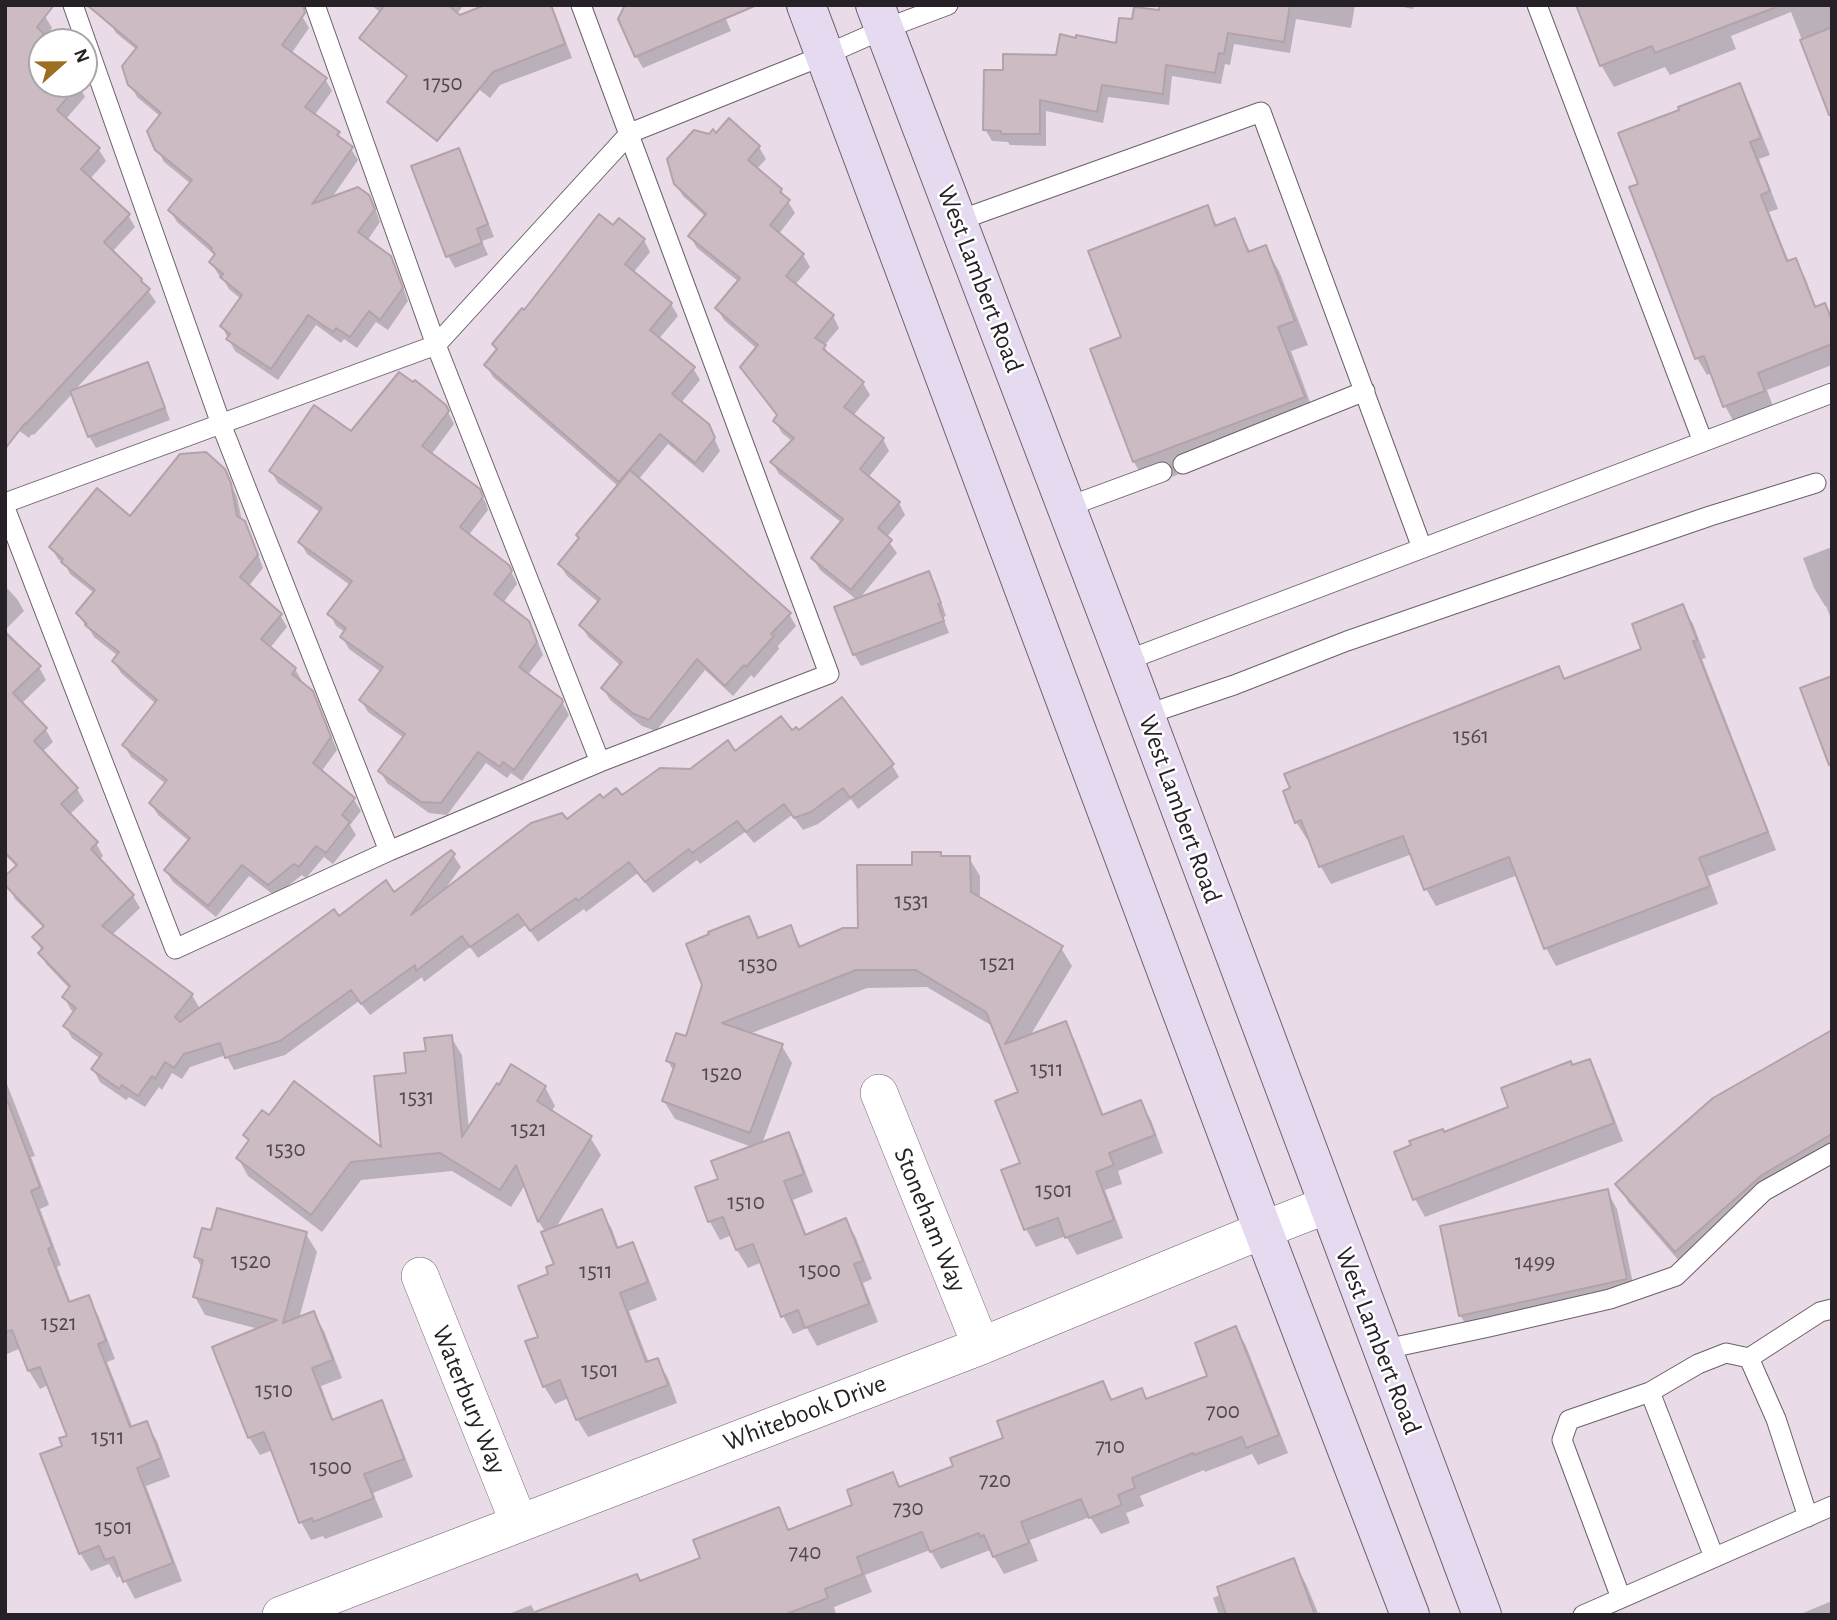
<!DOCTYPE html>
<html>
<head>
<meta charset="utf-8">
<style>
	body { margin:0 }
	#map { position:relative; width:1837px; height:1620px; overflow:hidden; background:#e9dce8; font-family:"Alegreya Sans",sans-serif }
	canvas { display:block }
	.frame { position:absolute; inset:0; border:7px solid #262126; pointer-events:none }
	.north { position:absolute; left:28px; top:28px; width:70px; height:70px; box-sizing:border-box; background:#fff; border:2px solid #a8a6a8; border-radius:50%; rotate:69deg; font-size:19px; font-weight:700; line-height:28px; text-align:center; color:#262126 }
	.north::after { content:''; display:block; margin:auto; width:24px; height:32px; background:#9d6e20; clip-path:polygon(50% 0,100% 100%,50% 72%,0 100%) }
</style>
</head>
<body>
<div id="map">
<canvas width="1837" height="1620"></canvas>
<div class="frame"></div>
<div class="north">N</div>
</div>
<script>
const ctx = document.querySelector('canvas').getContext('2d');
ctx.lineJoin = 'round';
function fillPath(path, color) {
  ctx.fillStyle = color;
  ctx.fill(path, 'evenodd');
}
function poly(rows) {
  const path = new Path2D();
  for (const r of rows) {
    path.moveTo(r[0], r[1]);
    for (let i = 2; i < r.length; i += 2) path.lineTo(r[i], r[i + 1]);
  }
  return path;
}
function strokePath(path, color, width, dash) {
  ctx.strokeStyle = color;
  ctx.lineWidth = width;
  ctx.lineCap = dash ? 'butt' : 'round';
  ctx.setLineDash(dash || []);
  ctx.stroke(path);
}
function write(font, color, halo, rows, align = 'center') {
  ctx.font = font + ' "Alegreya Sans",sans-serif';
  ctx.lineWidth = 5;
  ctx.setLineDash([]);
  ctx.textBaseline = 'middle';
  ctx.strokeStyle = halo;
  ctx.fillStyle = color;
  for (const [text, x, y, turn = 0] of rows) {
    ctx.save();
    ctx.translate(x, y);
    ctx.rotate((+turn || 0) * Math.PI / 180);
    ctx.textAlign = isNaN(turn) ? turn : align;
    if (halo) ctx.strokeText(text, 0, 0);
    ctx.fillText(text, 0, 0);
    ctx.restore();
  }
}
const shadow = poly([
	[5,5,45,16,52,28,44,37,47,42,42,42,42,84,78,84,85,97,65,120,99,150,106,161,90,179,128,215,135,227,112,252,141,280,156,302,73,392,147,364,154,376,170,420,96,448,89,436,73,393,34,435,32,434,29,438,5,420],
	[371,5,464,5,452,20,489,5,552,5,572,58,500,85,490,98],
	[720,5,731,31,643,68,636,56],
	[1188,5,1355,5,1351,28,1296,19,1290,53,1234,44,1230,65,1225,64,1221,84,1172,76,1169,105,1108,97,1103,123,1046,111,1046,146,1010,145,1008,142,992,141,985,129,1005,72,1057,57,1118,45,1134,21,1186,15],
	[1393,5,1414,5,1413,9],
	[1578,5,1832,5,1832,109,1823,93,1791,12,1731,36,1736,49,1670,75,1665,67,1614,87,1601,65],
	[302,16,309,28,291,54,325,79,332,91,314,116,338,133,344,143,351,149,358,160,331,199,368,196,375,208,380,222,367,241,390,257,397,270,408,301,388,330,376,322,357,348,344,339,341,343,316,325,278,380,235,351,222,327,241,299,229,289,223,279,218,274,211,262,216,256,177,222,170,210,191,184,164,162,157,149,161,117,137,97,130,84,137,50,116,33,109,21],
	[1740,86,1749,103,1770,155,1759,159,1778,209,1769,212,1789,262,1795,260,1805,277,1817,309,1825,306,1832,318,1832,365,1767,390,1774,409,1735,424,1725,406,1712,373,1707,375,1697,358,1640,185],
	[717,135,759,147,766,159,756,170,781,190,795,213,778,235,803,255,810,267,795,285,833,316,839,328,824,346,831,358,863,383,870,395,853,416,883,439,889,451,868,478,899,503,905,515,886,538,897,553,859,599,928,573,935,584,946,616,943,617,949,633,861,666,854,654,857,600,820,570,813,558,842,523,779,474,772,462,793,442,782,433,775,421,778,417,749,379,742,367,757,349,724,320,717,308,739,282,697,248,690,236,706,217,683,196,675,183,709,136],
	[458,150,465,162,494,237,482,241,488,255,455,268,448,256],
	[1207,208,1218,227,1234,220,1251,253,1265,247,1279,271,1308,345,1291,351,1317,421,1148,486,1134,462,1092,350,1123,338],
	[614,227,644,240,650,252,633,273,671,304,678,316,658,340,693,368,700,380,681,403,708,425,720,451,703,473,668,444,638,480,789,614,796,626,778,646,779,649,754,678,751,675,733,696,705,670,656,731,642,726,610,700,603,688,621,666,588,637,581,625,599,603,567,576,560,565,619,487,493,377,486,365,498,351,494,345,524,312],
	[445,406,454,424,431,455,478,490,486,503,488,510,468,536,508,566,515,579,517,584,503,603,528,622,535,635,543,655,527,676,561,700,569,715,522,781,511,773,507,778,486,763,447,815,429,813,387,783,380,771,404,738,368,712,361,700,381,672,349,649,342,637,345,632,336,626,330,614,350,585,307,554,300,542,321,513,278,483,271,471,352,433],
	[224,470,237,497,242,521,251,535,263,568,248,587,280,615,287,627,270,648,295,669,302,681,300,683,312,692,319,705,337,750,321,772,354,800,361,811,350,825,356,835,333,864,324,857,306,878,302,875,275,896,249,876,216,917,173,882,166,871,190,842,158,815,151,804,166,784,131,757,124,745,156,704,121,673,114,662,118,656,94,637,90,630,85,625,78,614,94,593,70,574,65,564,58,559,51,547,130,519],
	[1832,547,1832,621,1826,606,1825,606,1814,588,1803,558],
	[5,586,17,599,24,611,5,630,35,660,46,680,21,704,46,730,53,742,42,752,77,789,84,801,69,815,96,843,103,856,99,860,133,896,140,908,112,935,192,995,200,1009,339,918,394,894,453,855,461,867,443,892,603,800,621,798,791,733,892,765,899,777,858,809,851,799,818,824,803,830,792,815,754,843,745,832,700,864,697,860,653,893,638,873,586,912,584,909,538,942,526,925,478,958,470,947,424,982,422,977,370,1015,359,1001,285,1055,234,1070,226,1055,190,1067,182,1079,172,1073,162,1090,159,1087,145,1107,129,1097,126,1100,100,1082,93,1069,101,1059,72,1038,65,1026,75,1012,71,1010,64,997,70,989,47,965,40,953,42,951,34,937,44,928,15,899,8,886,17,867,5,855],
	[1682,606,1693,624,1706,658,1702,659,1776,850,1708,876,1718,904,1556,966,1546,948,1518,875,1436,906,1426,889,1412,854,1331,884,1321,867,1310,838,1307,839,1296,822,1559,668,1565,680,1644,650],
	[940,853,943,858,969,858,980,876,980,899,1061,948,1072,966,1030,1036,1065,1023,1075,1041,1104,1116,1140,1102,1151,1120,1163,1153,1118,1171,1122,1184,1105,1190,1123,1238,1077,1255,1066,1236,1036,1247,1026,1229,1003,1171,1022,1164,1021,1093,994,1027,927,987,867,988,749,1034,782,1046,792,1063,762,1144,788,1134,798,1152,813,1192,793,1200,807,1236,846,1220,856,1238,872,1279,863,1283,878,1322,817,1346,807,1328,793,1334,783,1316,762,1262,748,1268,737,1250,732,1235,720,1240,710,1222,697,1188,720,1180,752,1147,675,1119,664,1101,674,1072,668,1061,687,1039,748,918,760,939,790,927,802,948,860,930,914,867],
	[1832,1031,1832,1158,1772,1193,1686,1269,1628,1202,1618,1184],
	[451,1037,462,1055,469,1130,545,1087,555,1106,551,1112,590,1137,601,1155,555,1229,601,1211,612,1229,619,1249,632,1244,642,1262,657,1300,629,1311,649,1363,657,1360,668,1378,677,1403,588,1437,577,1419,569,1398,555,1404,544,1386,540,1338,551,1275,556,1265,546,1233,539,1222,525,1185,511,1207,452,1171,361,1180,322,1232,248,1176,238,1158,250,1142,245,1135,269,1117,383,1151,408,1075,428,1052],
	[1589,1061,1599,1079,1623,1141,1425,1217,1415,1199,1396,1153,1510,1108,1572,1067],
	[5,1079,35,1156,31,1157,49,1205,40,1209,61,1265,57,1267,71,1303,88,1297,98,1315,115,1359,107,1362,133,1428,146,1423,157,1441,170,1477,146,1486,182,1581,135,1599,122,1575,117,1578,109,1564,91,1571,80,1553,64,1447,69,1437,48,1385,40,1389,29,1371,21,1348,7,1354,5,1351],
	[1607,1191,1617,1209,1636,1297,1471,1333,1460,1315],
	[306,1234,317,1252,299,1319,313,1313,324,1331,342,1378,321,1386,334,1421,381,1403,391,1421,413,1477,373,1493,383,1517,325,1539,323,1536,311,1540,301,1522,273,1450,260,1455,249,1437,259,1329,205,1315,195,1297,202,1268,196,1257],
	[1236,1328,1246,1346,1288,1453,1258,1465,1252,1454,1205,1472,1204,1470,1140,1496,1144,1506,1126,1513,1130,1523,1101,1534,1090,1517,1030,1540,1038,1561,1004,1574,990,1550,941,1569,930,1550,865,1575,872,1592,834,1607,836,1615,506,1615,531,1605,536,1614,640,1583,702,1559,778,1509,790,1531,855,1506,892,1475,900,1488,956,1467,1103,1383,1113,1401,1141,1390,1147,1401,1210,1377],
	[1293,1560,1306,1584,1318,1613,1320,1612,1322,1615,1219,1615,1213,1598],
	[1832,1601,1832,1615,1798,1615]
]);
const building = poly([
	[5,5,54,5,37,27,44,34,42,36,47,42,42,42,42,84,79,84,57,110,100,148,81,169,130,214,104,242,142,279,141,281,150,289,26,424,25,423,5,449,5,5],
	[87,5,303,5,305,13,282,45,327,78,305,107,340,132,337,135,353,147,312,204,358,187,369,195,375,209,358,232,391,256,403,288,380,320,369,311,350,337,336,328,333,332,308,315,271,369,226,339,230,334,220,326,242,295,220,277,223,274,209,262,215,254,211,250,212,248,168,210,192,180,155,150,147,131,161,113,128,85,122,66,137,47,87,5],
	[385,5,448,5,460,15,485,5,551,5,565,44,493,72,437,141,387,102,407,76,359,38,385,5],
	[625,5,757,5,635,57,618,19,625,5],
	[1160,5,1290,5,1284,42,1228,33,1224,54,1219,53,1215,73,1166,65,1163,94,1102,85,1097,112,1040,100,1040,134,1001,134,1001,131,983,130,984,70,1003,70,1003,54,1056,55,1060,34,1076,38,1076,35,1116,43,1119,18,1132,19,1134,7,1159,10,1160,5],
	[1576,5,1773,5,1774,8,1655,53,1652,46,1600,66,1576,5],
	[1832,27,1832,115,1829,115,1800,40,1832,27],
	[1740,83,1761,138,1750,142,1770,191,1761,195,1787,261,1796,258,1815,307,1825,303,1832,320,1832,344,1758,373,1765,391,1723,407,1704,356,1695,359,1654,251,1629,187,1638,184,1618,133,1679,110,1678,107,1740,83],
	[729,118,760,146,748,160,782,189,780,192,790,200,770,225,804,254,786,276,834,315,815,338,826,345,823,349,864,382,844,407,884,438,860,469,900,502,878,528,892,540,851,590,811,558,843,519,770,462,794,438,773,421,777,415,740,367,758,345,715,308,740,278,688,236,706,214,674,184,667,159,694,130,709,134,713,129,716,133,729,118],
	[459,148,488,224,477,229,482,243,446,257,411,166,459,148],
	[1208,205,1215,226,1235,218,1248,252,1266,245,1295,321,1278,327,1305,397,1133,462,1090,349,1121,337,1088,251,1208,205],
	[599,214,613,225,619,218,645,239,625,264,672,303,650,330,695,367,672,394,709,424,715,438,695,463,660,434,619,482,484,365,497,349,492,344,522,308,524,310,599,214],
	[148,362,165,408,88,437,70,391,148,362],
	[399,372,413,382,415,380,446,405,449,411,422,446,480,489,483,497,460,527,509,565,512,571,494,594,529,621,537,642,519,667,562,699,563,702,514,770,503,762,500,767,478,752,441,803,421,802,378,771,405,734,359,700,383,667,340,637,346,628,327,614,352,581,298,542,322,508,269,471,314,405,351,431,399,372],
	[206,452,225,469,231,483,237,516,245,521,258,555,240,577,282,614,261,639,296,668,292,674,313,691,331,737,313,763,355,798,342,815,350,822,326,853,316,846,299,867,294,864,268,885,242,865,208,906,164,870,190,838,149,803,167,780,122,745,157,700,112,661,119,652,85,625,87,624,76,613,95,590,61,562,63,559,49,547,97,488,130,516,180,454,206,452],
	[630,470,791,613,771,634,774,636,746,667,744,665,725,686,697,659,649,720,634,714,601,688,622,662,579,625,600,599,558,564,579,538,576,535,630,470],
	[929,571,941,603,938,604,944,621,853,655,834,607,929,571],
	[1683,604,1697,640,1693,641,1768,832,1699,858,1710,886,1544,949,1509,857,1424,890,1403,836,1319,867,1301,820,1295,823,1283,791,1290,788,1284,774,1559,666,1564,679,1641,649,1632,624,1683,604],
	[5,633,41,666,13,693,47,728,34,741,78,788,61,804,98,842,91,849,134,895,102,926,193,994,175,1017,180,1022,334,909,339,916,386,880,394,892,451,850,455,854,411,915,531,823,562,813,567,819,600,794,603,798,616,788,622,795,660,768,690,769,728,740,735,751,781,716,792,730,796,727,799,730,842,697,894,764,850,798,843,788,811,812,794,818,784,804,746,832,737,821,692,853,689,849,645,882,629,862,578,901,576,898,530,931,518,914,470,947,462,936,416,971,415,965,361,1004,351,990,280,1041,225,1058,220,1043,184,1054,174,1068,165,1062,155,1079,152,1076,138,1096,122,1085,119,1089,91,1069,102,1054,63,1026,76,1008,62,997,70,986,38,953,43,948,32,937,44,926,5,885,5,876,17,865,5,852,5,633],
	[1832,676,1832,764,1829,765,1800,688,1832,676],
	[912,852,941,852,941,856,970,856,971,892,1063,946,1005,1044,1066,1021,1102,1115,1141,1100,1155,1135,1109,1153,1114,1165,1096,1172,1114,1220,1065,1238,1058,1218,1024,1230,1001,1170,1020,1163,995,1101,1018,1092,986,1012,916,970,856,970,722,1023,783,1044,750,1133,662,1101,675,1064,666,1061,676,1033,686,1036,702,985,686,944,709,934,708,932,749,916,758,938,791,925,799,947,843,928,858,928,857,865,912,865,912,852],
	[1832,1030,1832,1134,1762,1175,1675,1252,1615,1184,1713,1098,1832,1030],
	[452,1035,462,1137,497,1083,499,1085,511,1064,546,1086,537,1101,592,1136,538,1222,516,1165,500,1190,440,1153,351,1162,311,1215,236,1158,249,1140,243,1135,262,1110,269,1115,294,1081,381,1147,374,1076,406,1073,404,1053,426,1051,424,1038,452,1035],
	[1590,1059,1614,1123,1413,1200,1394,1152,1411,1145,1409,1141,1443,1129,1444,1132,1508,1107,1501,1088,1571,1061,1572,1065,1590,1059],
	[8,1102,40,1187,31,1191,52,1247,48,1249,69,1302,89,1295,106,1341,98,1344,130,1427,147,1421,161,1458,137,1468,173,1563,123,1582,114,1557,105,1560,99,1546,79,1554,40,1454,62,1446,59,1438,67,1436,40,1367,28,1371,12,1330,5,1332,5,1103,8,1102],
	[789,1132,804,1174,784,1181,805,1235,846,1218,863,1261,854,1264,869,1304,805,1328,798,1310,781,1317,753,1244,736,1250,723,1217,708,1222,695,1187,718,1179,711,1161,789,1132],
	[1608,1189,1627,1279,1459,1316,1440,1226,1608,1189],
	[217,1208,307,1232,283,1323,314,1311,333,1360,312,1368,332,1420,382,1400,404,1459,364,1474,374,1498,313,1522,312,1518,299,1523,264,1432,248,1438,212,1347,277,1320,193,1297,203,1260,194,1257,202,1228,211,1230,217,1208],
	[602,1209,617,1248,633,1242,648,1282,620,1293,646,1362,658,1358,668,1385,576,1420,560,1380,543,1387,525,1341,538,1337,518,1286,548,1274,546,1267,554,1264,541,1232,602,1209],
	[1236,1326,1279,1435,1246,1448,1242,1437,1194,1455,1193,1453,1132,1478,1135,1488,1118,1495,1122,1505,1089,1518,1081,1499,1021,1522,1029,1543,993,1557,984,1535,980,1537,979,1533,930,1552,922,1532,857,1557,863,1574,825,1589,828,1598,784,1615,536,1615,535,1612,637,1574,640,1581,700,1558,693,1540,779,1507,788,1530,852,1505,847,1490,893,1472,899,1487,953,1466,950,1458,1003,1438,997,1421,1103,1381,1111,1400,1142,1388,1146,1399,1207,1376,1195,1343,1236,1326],
	[1294,1558,1315,1615,1226,1615,1217,1587,1294,1558]
]);
const lane = poly([
	[73,5,221,424,389,851],
	[315,5,436,345,600,762],
	[1537,5,1703,442],
	[957,221,1261,112,1422,548],
	[1183,464,1365,391],
	[5,503,436,345,630,133,825,55,884,29,948,5],
	[1067,507,1162,472],
	[5,508,175,949,389,851,600,762,829,674,581,5],
	[1125,661,1832,393],
	[1145,715,1234,685,1347,641,1454,604,1710,516,1816,483],
	[1381,1350,1489,1327,1610,1299,1676,1276,1764,1191,1832,1153],
	[1749,1358,1776,1419,1808,1517],
	[1650,1392,1714,1557],
	[1621,1598,1562,1440,1569,1420,1650,1392,1698,1364,1726,1353,1749,1358,1820,1312,1832,1309],
	[1583,1615,1832,1506]
]);
const street = poly([
	[879,1093,981,1346],
	[420,1276,519,1523],
	[281,1615,981,1346,1263,1230,1327,1205]
]);
const secondary = poly([
	[806,5,1263,1230,1410,1615],
	[875,5,1125,661,1482,1615]
]);
const numberNames = [
	["1750",443,83],
	["1561",1471,736],
	["1531",912,901],
	["1521",998,963],
	["1530",758,964],
	["1511",1047,1069],
	["1520",722,1073],
	["1531",417,1097],
	["1521",529,1129],
	["1530",286,1149],
	["1501",1054,1190],
	["1510",746,1202],
	["1520",251,1261],
	["1499",1535,1262],
	["1500",820,1270],
	["1511",596,1271],
	["1521",59,1323],
	["1501",600,1370],
	["1510",274,1390],
	["700",1223,1411],
	["1511",108,1437],
	["710",1110,1446],
	["1500",331,1467],
	["720",995,1480],
	["730",908,1508],
	["1501",114,1527],
	["740",805,1552]
];
const streetNames = [
	["West Lambert Road",980,279,69],
	["West Lambert Road",1180,809,70],
	["Stoneham Way",930,1220,68],
	["West Lambert Road",1378,1341,69],
	["Waterbury Way",469,1400,68],
	["Whitebook Drive",805,1413,-21]
];
fillPath(shadow, '#0003');
fillPath(building, '#ccbbc3');
strokePath(building, '#b3a2aa', 2);
strokePath(lane, '#6b606a', 21);
strokePath(street, '#6b606a', 38);
strokePath(secondary, '#6b606a', 40);
strokePath(lane, '#fff', 19);
strokePath(street, '#fff', 37);
strokePath(secondary, '#e5daf0', 38);
write('23px', '#50484d', null, numberNames);
write('26px', '#262126', '#fff', streetNames);
</script>
</body>
</html>
